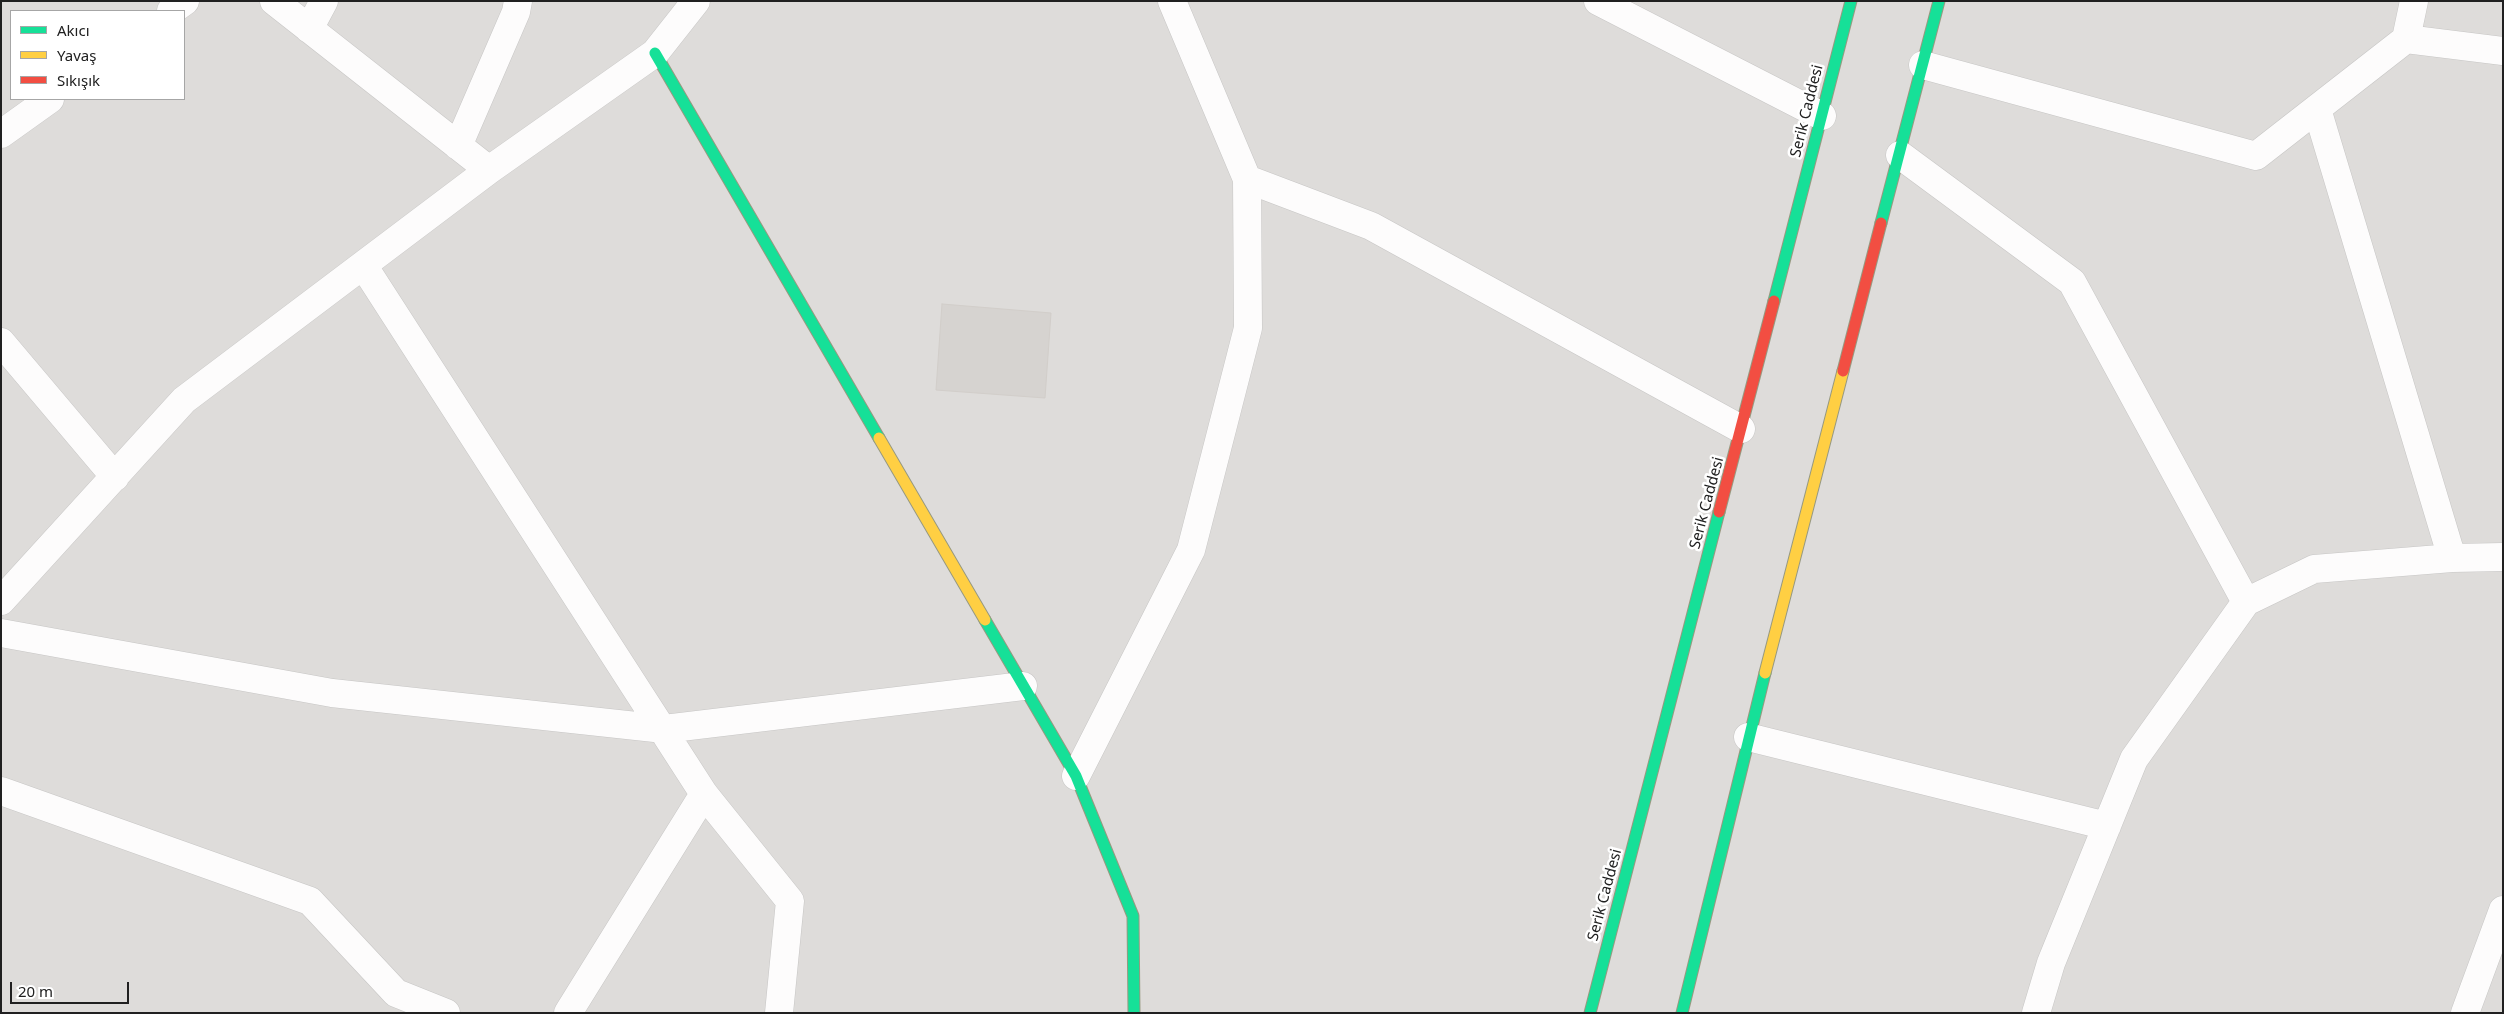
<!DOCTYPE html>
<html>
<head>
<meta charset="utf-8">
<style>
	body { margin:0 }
	#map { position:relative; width:2504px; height:1014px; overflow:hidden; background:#efede9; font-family:"Noto Sans",sans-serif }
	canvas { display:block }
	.frame { position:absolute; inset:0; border:2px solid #202020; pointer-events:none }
	.legend { position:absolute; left:10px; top:10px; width:175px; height:90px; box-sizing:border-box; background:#fff; border:1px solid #a6a6a6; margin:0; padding:6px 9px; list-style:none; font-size:15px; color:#202020 }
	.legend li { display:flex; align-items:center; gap:10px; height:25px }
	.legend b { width:25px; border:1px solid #a6a6a6 }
	.scale { position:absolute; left:10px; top:982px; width:119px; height:22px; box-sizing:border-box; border:2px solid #202020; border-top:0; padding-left:6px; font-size:15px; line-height:18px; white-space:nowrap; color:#202020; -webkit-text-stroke:4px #fff; paint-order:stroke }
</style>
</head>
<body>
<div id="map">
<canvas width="2504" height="1014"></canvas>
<div class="frame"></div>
<ul class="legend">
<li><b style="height:6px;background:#16e098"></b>Akıcı</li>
<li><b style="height:6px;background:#ffcf43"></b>Yavaş</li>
<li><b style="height:6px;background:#f24e42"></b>Sıkışık</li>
</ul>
<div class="scale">20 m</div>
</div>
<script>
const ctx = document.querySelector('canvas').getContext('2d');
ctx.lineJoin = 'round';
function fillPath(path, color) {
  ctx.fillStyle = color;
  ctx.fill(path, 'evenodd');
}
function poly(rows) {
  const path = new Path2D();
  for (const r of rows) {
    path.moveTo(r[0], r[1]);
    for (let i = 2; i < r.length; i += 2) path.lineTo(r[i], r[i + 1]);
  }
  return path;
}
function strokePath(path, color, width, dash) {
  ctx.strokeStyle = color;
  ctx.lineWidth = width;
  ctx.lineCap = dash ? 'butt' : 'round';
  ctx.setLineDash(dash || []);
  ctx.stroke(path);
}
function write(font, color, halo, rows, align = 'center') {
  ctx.font = font + ' "Noto Sans",sans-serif';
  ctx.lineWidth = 5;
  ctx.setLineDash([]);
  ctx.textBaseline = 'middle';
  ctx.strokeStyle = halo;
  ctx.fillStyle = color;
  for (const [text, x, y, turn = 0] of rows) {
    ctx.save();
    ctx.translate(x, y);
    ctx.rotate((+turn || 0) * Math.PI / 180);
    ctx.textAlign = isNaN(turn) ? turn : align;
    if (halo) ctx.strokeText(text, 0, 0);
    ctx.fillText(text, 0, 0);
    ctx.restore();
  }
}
const residential = poly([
	[1,1,2503,1,2503,1013,1,1013],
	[11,11,184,11,184,99,11,99]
]);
const building = poly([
	[942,304,1051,313,1045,398,936,390,942,304]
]);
const street = poly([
	[274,1,489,170],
	[1598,1,1822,116],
	[171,11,185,1],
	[309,29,324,1],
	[2406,39,2414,1],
	[1923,65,2256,156,2406,39,2503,51],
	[2317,109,2452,558],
	[1,134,50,99],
	[458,146,516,12,518,1],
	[1900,155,2072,282,2246,602],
	[1247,179,1371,226,1741,429],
	[363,265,704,794,790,901,779,1013],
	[1,342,115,477],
	[1,601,184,400,489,170,655,53,696,1],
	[1,633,332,693,664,729,1023,686],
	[1748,737,2107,826],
	[1076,776,1191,550,1248,328,1247,179,1172,1],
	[1,791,310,901,396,993,446,1013],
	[568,1013,704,794],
	[2036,1013,2051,963,2134,759,2246,602,2314,569,2452,558,2503,557],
	[2465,1013,2503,910]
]);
const fast = poly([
	[655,53,879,438],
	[1881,223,1939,1],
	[1774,301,1851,1],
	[985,620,1076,776,1133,916,1134,1013],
	[1590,1013,1719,512],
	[1682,1013,1765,673]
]);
const slow = poly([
	[879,438,985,620],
	[1765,673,1843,371]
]);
const jam = poly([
	[1843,371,1881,223],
	[1719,512,1774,301]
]);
const streetNames = [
	["Serik Caddesi",1807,111,-76],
	["Serik Caddesi",1707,503,-75],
	["Serik Caddesi",1605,895,-75]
];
fillPath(residential, '#dedcda');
fillPath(building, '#d6d3d0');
strokePath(building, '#d2ceca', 1);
strokePath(street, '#c7c6c5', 29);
strokePath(fast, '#979980', 13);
strokePath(slow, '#979980', 13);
strokePath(jam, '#979980', 13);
strokePath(street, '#fdfcfc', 28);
strokePath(fast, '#16e098', 11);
strokePath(slow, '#ffcf43', 11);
strokePath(jam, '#f24e42', 11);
write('15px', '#202020', '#fff', streetNames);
</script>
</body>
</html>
